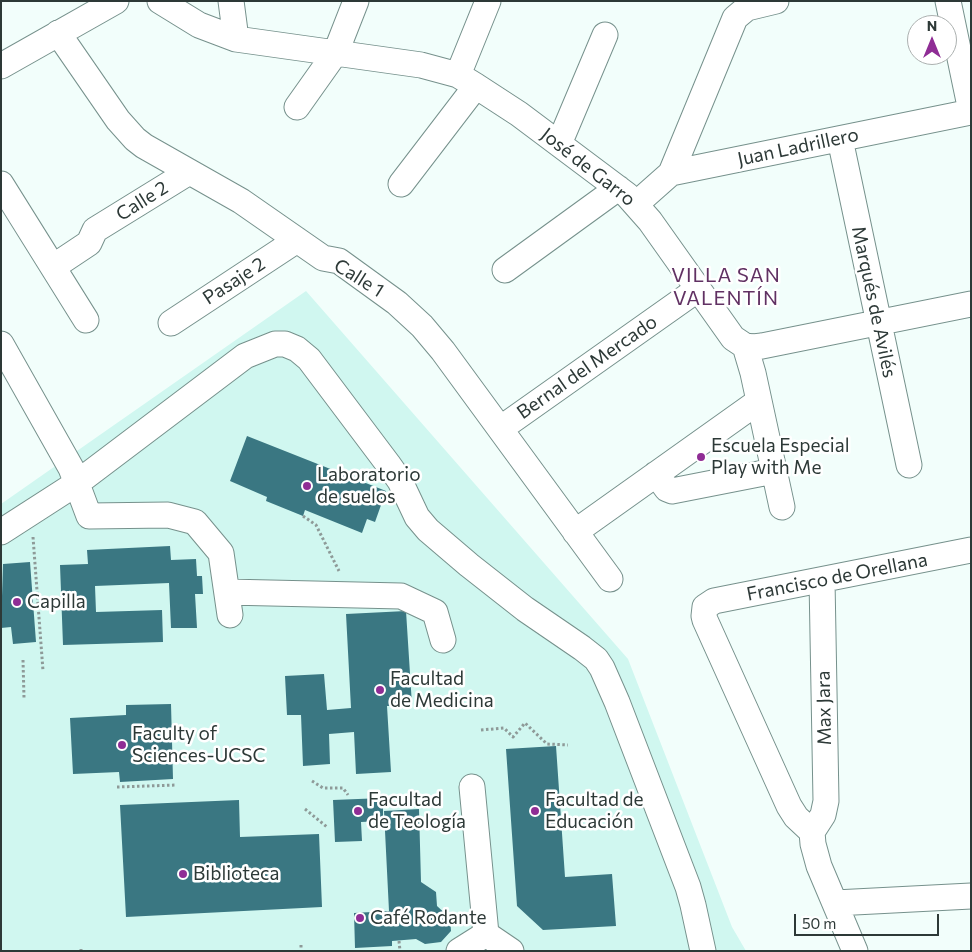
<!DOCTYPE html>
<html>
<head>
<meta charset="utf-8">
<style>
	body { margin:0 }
	#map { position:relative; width:972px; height:952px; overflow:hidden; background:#f2fefb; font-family:Commissioner,sans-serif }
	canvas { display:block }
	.frame { position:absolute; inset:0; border:2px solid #2d3937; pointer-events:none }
	.north { position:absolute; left:907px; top:15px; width:50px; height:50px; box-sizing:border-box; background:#fff; border:1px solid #abb0af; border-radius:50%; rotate:0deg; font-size:14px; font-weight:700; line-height:20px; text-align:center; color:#2d3937 }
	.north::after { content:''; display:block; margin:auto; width:18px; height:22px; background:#8f2d95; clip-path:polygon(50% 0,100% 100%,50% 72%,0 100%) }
	.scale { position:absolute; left:794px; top:914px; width:145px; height:22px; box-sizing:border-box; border:2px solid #2d3937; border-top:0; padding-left:6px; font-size:15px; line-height:18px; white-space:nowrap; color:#2d3937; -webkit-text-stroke:4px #fff; paint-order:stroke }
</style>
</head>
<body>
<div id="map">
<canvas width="972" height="952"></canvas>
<div class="frame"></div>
<div class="north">N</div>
<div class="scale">50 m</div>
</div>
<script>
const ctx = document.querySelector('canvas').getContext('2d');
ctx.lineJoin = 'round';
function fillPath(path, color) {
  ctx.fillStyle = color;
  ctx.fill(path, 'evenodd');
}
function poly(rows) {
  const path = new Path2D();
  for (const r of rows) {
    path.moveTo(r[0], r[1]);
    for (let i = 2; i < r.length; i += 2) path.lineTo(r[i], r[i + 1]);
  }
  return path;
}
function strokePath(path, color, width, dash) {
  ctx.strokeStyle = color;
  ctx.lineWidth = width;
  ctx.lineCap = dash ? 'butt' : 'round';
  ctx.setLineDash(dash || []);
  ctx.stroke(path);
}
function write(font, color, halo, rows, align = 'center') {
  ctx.font = font + ' Commissioner,sans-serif';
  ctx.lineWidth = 5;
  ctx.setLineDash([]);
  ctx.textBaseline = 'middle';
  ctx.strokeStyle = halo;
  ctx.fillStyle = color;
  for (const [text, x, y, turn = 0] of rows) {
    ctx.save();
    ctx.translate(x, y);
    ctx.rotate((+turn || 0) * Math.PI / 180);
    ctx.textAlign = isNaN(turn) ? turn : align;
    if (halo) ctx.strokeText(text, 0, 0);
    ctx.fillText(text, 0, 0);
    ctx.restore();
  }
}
const built = poly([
	[306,291,628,659,732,927,746,951,1,951,1,504]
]);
const building = poly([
	[247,436,386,491,375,522,367,519,362,533,305,510,303,516,266,501,267,497,230,481],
	[170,546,171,560,196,559,197,576,202,576,203,594,195,594,197,628,171,628,169,583,95,586,96,612,162,610,163,642,63,645,60,565,88,564,87,550],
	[30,562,36,642,13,644,11,627,1,628,3,564],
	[406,611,412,705,387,706,391,772,356,774,354,732,329,734,330,764,303,766,301,715,287,715,285,676,324,674,327,710,351,708,346,614],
	[171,704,173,779,120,782,119,772,73,774,70,718,126,715,126,705],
	[556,746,565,877,612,874,616,926,543,930,517,906,506,749],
	[383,798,383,821,361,822,362,841,335,842,333,800],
	[239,800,240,837,319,834,322,907,126,917,120,805],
	[419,809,421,882,436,892,437,906,450,918,451,931,441,942,425,944,416,939,392,941,392,946,355,948,354,913,389,911,384,811]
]);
const path = poly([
	[303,516,316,525,339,571],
	[33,537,43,671],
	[23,660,24,698],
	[481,730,504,728,513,737,525,723,547,744,568,745],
	[312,781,323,788,343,788,348,795],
	[117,787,176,785],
	[305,809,327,827],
	[399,941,400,951],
	[301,945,301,951],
	[81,949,81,951]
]);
const minor = poly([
	[160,1,199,25,236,39,421,65,458,75,476,86,519,114,627,195,650,221,733,338,745,346,753,347,762,346,971,304],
	[231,1,236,39],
	[948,1,971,111],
	[58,33,118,120,135,139,144,146,241,201,323,258,339,261,397,303,422,326,443,351,610,579],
	[1,66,116,1],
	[458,75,488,1],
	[297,107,336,52,356,1],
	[840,139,909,465],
	[559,144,605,35],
	[671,173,735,18,747,8,776,1],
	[1,184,86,320],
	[401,184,476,86],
	[636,204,671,173,971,112],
	[53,267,89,243,95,230,189,172],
	[505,270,618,188],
	[171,323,297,240],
	[1,344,71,468,89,516,168,515,195,522,221,553,230,615],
	[745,346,753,373,782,507],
	[500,429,698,289],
	[656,474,667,489,672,491,774,471],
	[1,532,77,483,245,356,275,344,285,344,297,349,309,359,388,464,400,481,417,517,428,530,469,565,525,609,582,648,596,659,602,668,617,702,688,887,693,905,703,951],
	[575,532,759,401],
	[822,580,826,801,823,815,812,832,813,844,819,866,855,951],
	[227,592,401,596,435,612,443,640],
	[472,787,486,934],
	[812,832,796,817,789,806,705,620,704,616,705,607,714,601,971,550],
	[835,903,971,896],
	[486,934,511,951],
	[459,951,486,934]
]);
const markers = [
	[701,457,5,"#8f2d95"],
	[307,486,5,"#8f2d95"],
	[17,602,5,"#8f2d95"],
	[380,690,5,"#8f2d95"],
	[122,745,5,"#8f2d95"],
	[358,811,5,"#8f2d95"],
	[535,811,5,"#8f2d95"],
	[183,874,5,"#8f2d95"],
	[360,918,5,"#8f2d95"]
];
const streetNames = [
	["Juan Ladrillero",798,147,-12],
	["José de Garro",588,167,38],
	["Calle 2",142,201,-32],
	["Calle 1",359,278,32],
	["Pasaje 2",234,281,-33],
	["Marqués de Avilés",874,302,78],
	["Bernal del Mercado",587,367,-35],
	["Francisco de Orellana",837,577,-11],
	["Max Jara",824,708,-91]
];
const poiNames = [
	["Escuela Especial",711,446],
	["Play with Me",711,468],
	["Laboratorio",317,475],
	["de suelos",317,497],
	["Capilla",27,602],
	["Facultad",390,679],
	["de Medicina",390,701],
	["Faculty of",132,734],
	["Sciences-UCSC",132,756],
	["Facultad",368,800],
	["de Teología",368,822],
	["Facultad de",545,800],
	["Educación",545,822],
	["Biblioteca",193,874],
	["Café Rodante",370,918]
];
const neighbourhoodNames = [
	["VILLA SAN",726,275],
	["VALENTÍN",726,298]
];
fillPath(built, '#d0f7f0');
fillPath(building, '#3a7782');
strokePath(minor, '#76918c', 27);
strokePath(path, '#8e9a98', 3, [2.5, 2.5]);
strokePath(minor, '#fff', 25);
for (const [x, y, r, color] of markers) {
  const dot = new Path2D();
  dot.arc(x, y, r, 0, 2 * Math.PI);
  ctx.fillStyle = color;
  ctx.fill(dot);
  strokePath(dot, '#fff', 2);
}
write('19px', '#2d3937', '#fff', streetNames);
write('19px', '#2d3937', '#fff', poiNames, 'left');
ctx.letterSpacing = '1px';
write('20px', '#613163', '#fff', neighbourhoodNames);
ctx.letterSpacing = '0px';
</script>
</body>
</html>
